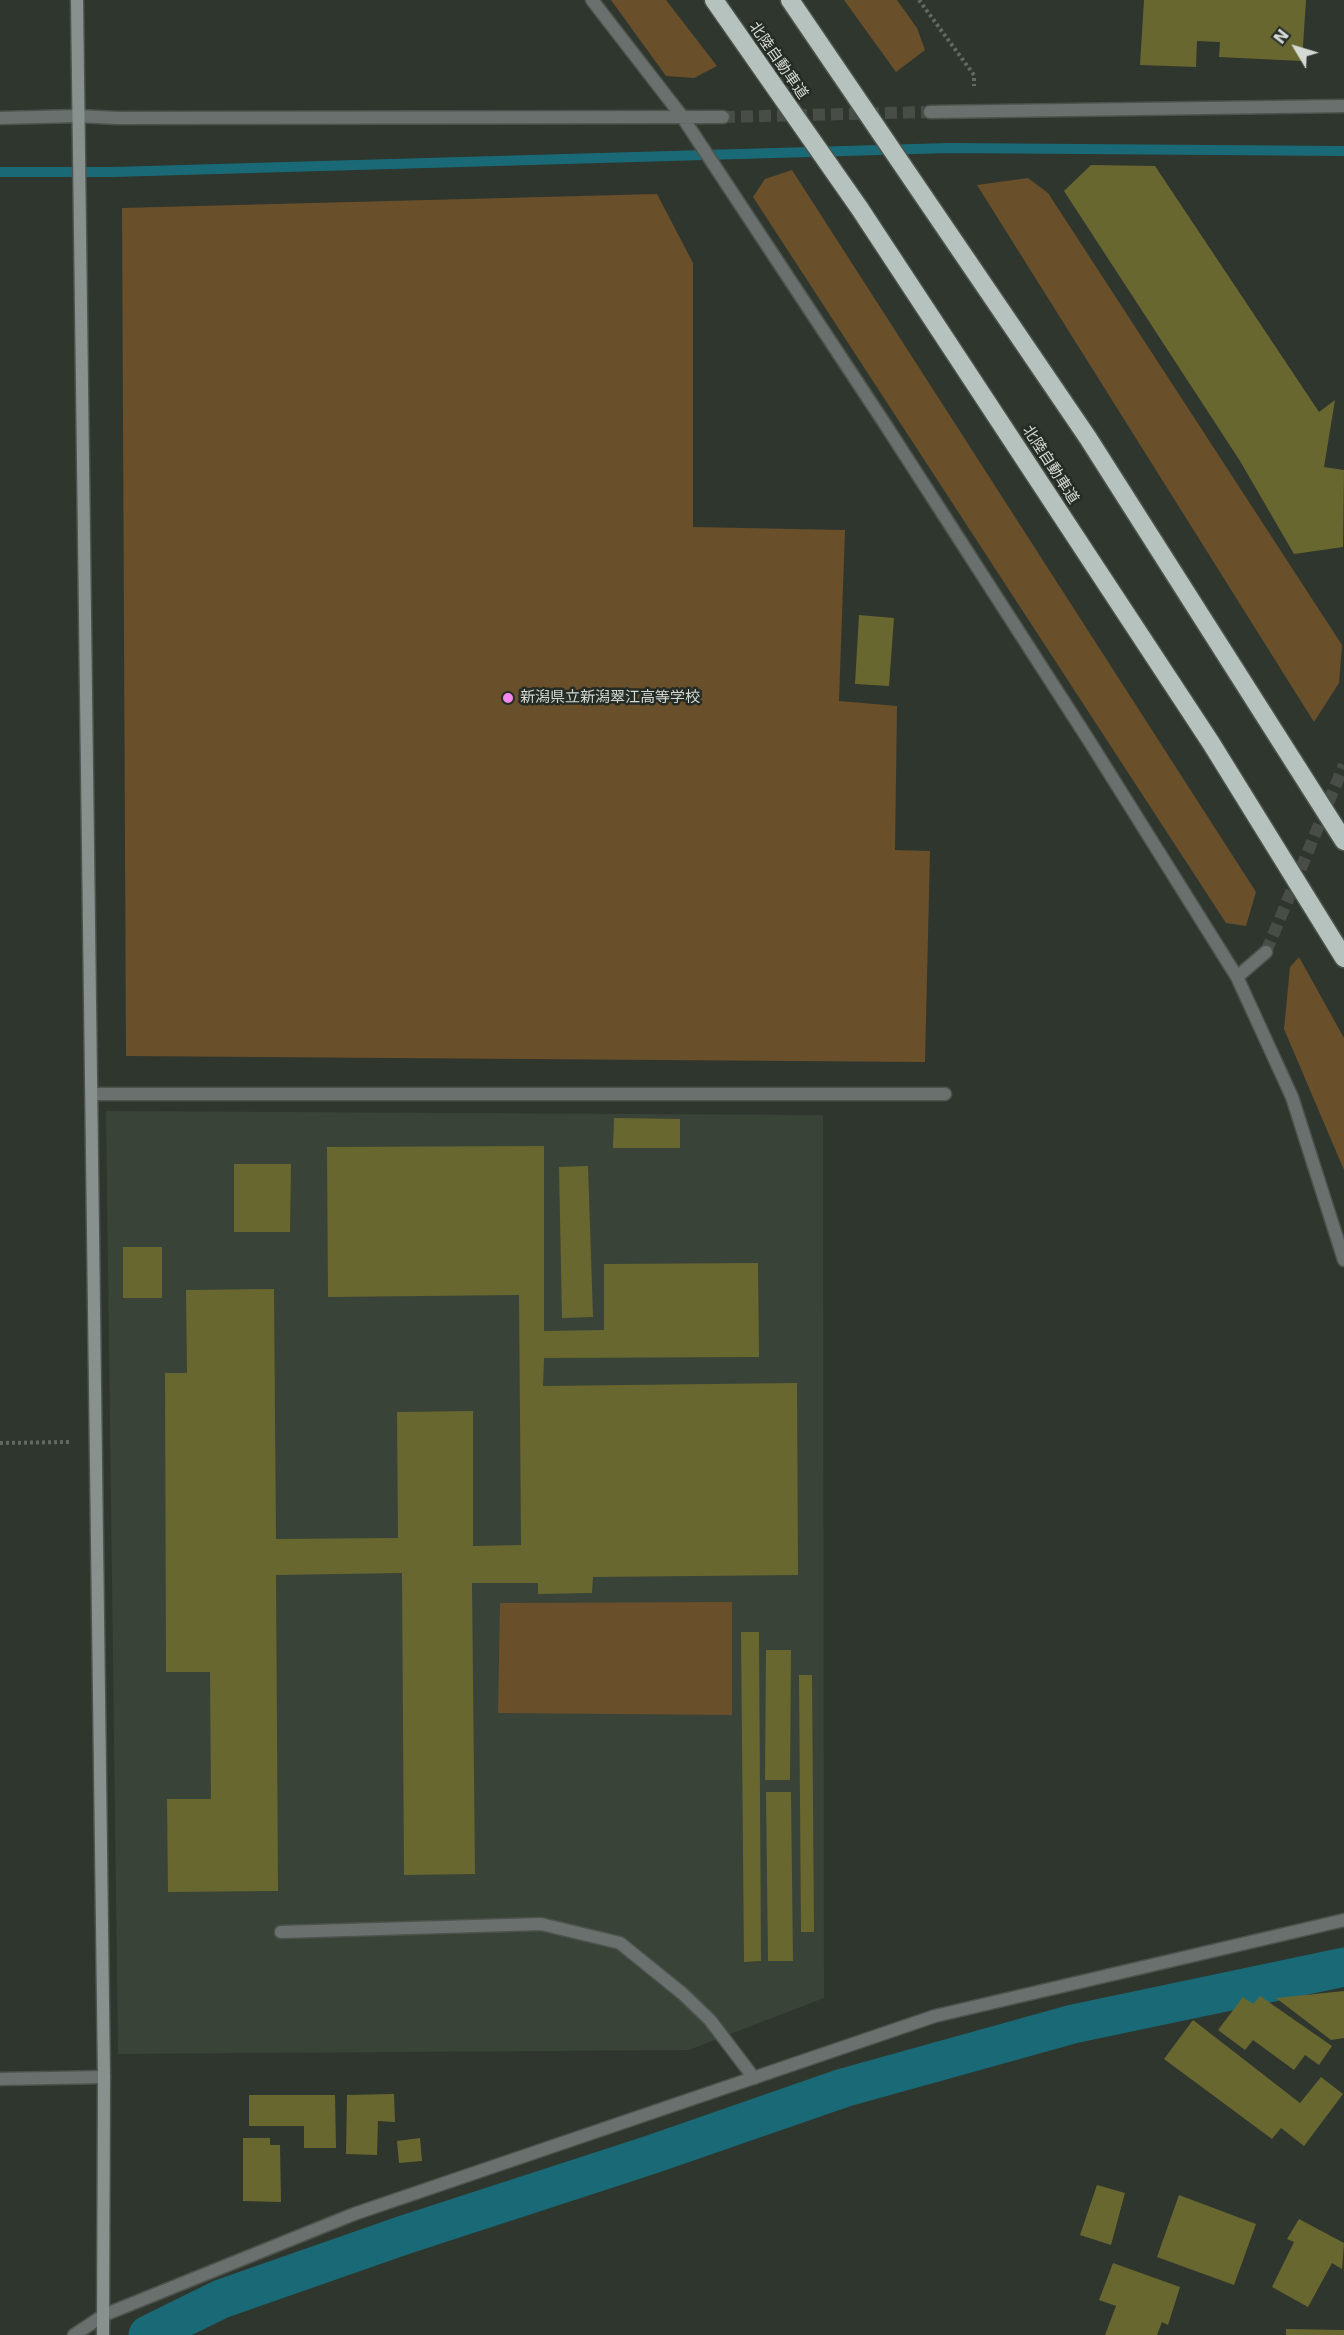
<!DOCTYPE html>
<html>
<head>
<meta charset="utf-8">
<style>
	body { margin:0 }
	#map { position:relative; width:1344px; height:2335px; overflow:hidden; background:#2f362e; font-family:"DejaVu Sans",sans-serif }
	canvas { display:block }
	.north { position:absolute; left:1266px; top:18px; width:60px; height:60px; -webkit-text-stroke:4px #252c25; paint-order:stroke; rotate:308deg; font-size:16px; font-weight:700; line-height:24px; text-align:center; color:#d5d9d4 }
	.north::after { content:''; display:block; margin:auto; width:21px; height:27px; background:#d5d9d4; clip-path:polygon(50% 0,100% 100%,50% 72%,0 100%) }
</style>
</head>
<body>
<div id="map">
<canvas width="1344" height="2335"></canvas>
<div class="north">N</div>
</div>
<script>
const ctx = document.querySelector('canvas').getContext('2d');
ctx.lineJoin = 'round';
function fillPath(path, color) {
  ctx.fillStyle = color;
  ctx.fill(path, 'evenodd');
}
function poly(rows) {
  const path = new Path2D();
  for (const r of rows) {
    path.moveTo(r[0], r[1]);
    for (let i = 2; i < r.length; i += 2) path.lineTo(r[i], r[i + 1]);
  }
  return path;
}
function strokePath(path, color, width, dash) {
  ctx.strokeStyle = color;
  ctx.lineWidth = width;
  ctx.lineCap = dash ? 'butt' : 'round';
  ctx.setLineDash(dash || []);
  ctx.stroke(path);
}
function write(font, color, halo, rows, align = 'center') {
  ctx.font = font + ' "DejaVu Sans","Noto Sans JP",sans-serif';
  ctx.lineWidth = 5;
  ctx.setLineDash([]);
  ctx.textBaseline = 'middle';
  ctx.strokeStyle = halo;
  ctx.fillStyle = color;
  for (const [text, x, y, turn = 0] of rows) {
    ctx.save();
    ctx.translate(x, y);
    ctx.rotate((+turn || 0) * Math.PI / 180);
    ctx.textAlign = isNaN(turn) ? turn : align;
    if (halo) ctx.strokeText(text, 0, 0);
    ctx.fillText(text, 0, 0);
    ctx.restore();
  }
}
const built = poly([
	[106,1111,823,1115,824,1998,689,2050,118,2054]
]);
const green = poly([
	[611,0,666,0,717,66,694,78,666,76],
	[844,0,897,0,917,28,925,50,896,72],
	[792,170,1256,892,1246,926,1226,923,753,197,765,179],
	[1028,178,1048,193,1342,645,1339,683,1314,722,977,185],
	[657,194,693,263,693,527,845,530,839,701,897,706,895,850,930,851,925,1062,126,1056,122,208],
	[1299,957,1344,1038,1344,1170,1284,1029,1290,967],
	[732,1602,732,1715,498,1713,500,1603]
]);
const stream = poly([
	[0,172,113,172,949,148,1344,151]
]);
const canal = poly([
	[148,2335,221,2299,404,2235,650,2155,843,2088,1073,2024,1344,1967]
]);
const building = poly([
	[1144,0,1306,0,1302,61,1219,57,1220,42,1197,41,1196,67,1140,65],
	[1091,165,1155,166,1319,412,1335,400,1324,467,1344,470,1343,547,1294,554,1240,461,1064,191],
	[859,615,894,618,889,686,855,684],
	[614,1118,680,1119,680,1148,613,1148],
	[544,1146,544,1331,604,1330,604,1264,758,1263,759,1357,544,1358,543,1386,797,1383,798,1575,593,1577,592,1593,538,1594,538,1583,472,1583,475,1874,404,1875,402,1573,276,1575,278,1891,168,1892,167,1799,211,1799,210,1672,166,1672,165,1373,187,1373,186,1290,274,1289,276,1539,398,1538,397,1412,473,1411,473,1546,521,1545,519,1295,328,1297,327,1147],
	[234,1164,291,1164,290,1232,234,1232],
	[588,1166,593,1317,562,1318,559,1167],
	[123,1247,162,1247,162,1298,123,1298],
	[741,1632,759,1632,761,1961,744,1962],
	[766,1650,791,1650,790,1780,765,1780],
	[799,1675,812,1675,814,1932,801,1932],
	[766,1792,791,1792,793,1961,768,1961],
	[1344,1991,1344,2038,1331,2040,1276,1998],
	[1260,1996,1332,2046,1319,2065,1305,2055,1294,2070,1253,2040,1245,2050,1218,2030,1243,1997,1253,2004],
	[1193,2020,1300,2103,1321,2077,1343,2094,1304,2146,1281,2128,1272,2139,1164,2059],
	[394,2094,395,2122,378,2121,377,2155,346,2154,347,2095],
	[249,2095,335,2095,336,2148,304,2148,304,2126,249,2126],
	[243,2138,270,2138,270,2145,280,2145,281,2202,243,2201],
	[420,2138,422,2161,399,2163,397,2141],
	[1097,2185,1125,2193,1111,2245,1080,2235],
	[1179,2195,1256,2224,1234,2285,1157,2257],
	[1299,2219,1344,2243,1342,2269,1332,2263,1308,2307,1272,2287,1294,2242,1287,2239],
	[1113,2263,1180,2287,1168,2325,1162,2322,1157,2335,1105,2335,1116,2306,1099,2300],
	[1286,2329,1344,2330,1344,2335,1286,2335]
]);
const streetTunnel = poly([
	[723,117,930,112],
	[1266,952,1344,765]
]);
const path = poly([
	[919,0,974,75,974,86],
	[0,1443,71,1442]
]);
const lane = poly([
	[281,1932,541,1924,620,1943,683,1994,710,2020,754,2078]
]);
const street = poly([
	[592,0,681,115,885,424,1088,739,1237,977,1292,1097,1344,1260],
	[930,112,1344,106],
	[0,118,78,116,117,118,723,117],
	[1237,977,1266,952],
	[93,1094,945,1094],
	[0,2079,104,2077],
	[74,2335,104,2315,354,2214,935,2016,1344,1920]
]);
const secondary = poly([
	[77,0,104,2077,103,2335]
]);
const highway = poly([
	[714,0,860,209,1211,743,1344,958],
	[790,0,1088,438,1344,841]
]);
const markers = [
	[508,698,6,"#f589ee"]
];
const streetNames = [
	["北陸自動車道",778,61,55],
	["北陸自動車道",1050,465,57]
];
const poiNames = [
	["新潟県立新潟翠江高等学校",520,698]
];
fillPath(built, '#394337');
fillPath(green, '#6a4f2b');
strokePath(stream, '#196a76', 10);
strokePath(canal, '#196a76', 39);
fillPath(building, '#696730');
strokePath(streetTunnel, '#484e47', 12, [12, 6]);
strokePath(lane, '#4d534c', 15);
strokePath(street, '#4d534c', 15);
strokePath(secondary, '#4d534c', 15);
strokePath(highway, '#4d534c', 21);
strokePath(path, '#636962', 4, [3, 3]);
strokePath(lane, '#6a706e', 12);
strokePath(street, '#6a706e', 12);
strokePath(secondary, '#89918f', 12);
strokePath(highway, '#b5c2be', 18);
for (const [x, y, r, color] of markers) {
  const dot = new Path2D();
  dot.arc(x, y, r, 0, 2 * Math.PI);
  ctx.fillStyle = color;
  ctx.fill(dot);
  strokePath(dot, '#252c25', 2);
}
write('15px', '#d5d9d4', '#252c25', streetNames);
write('15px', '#d5d9d4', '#252c25', poiNames, 'left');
</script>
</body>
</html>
